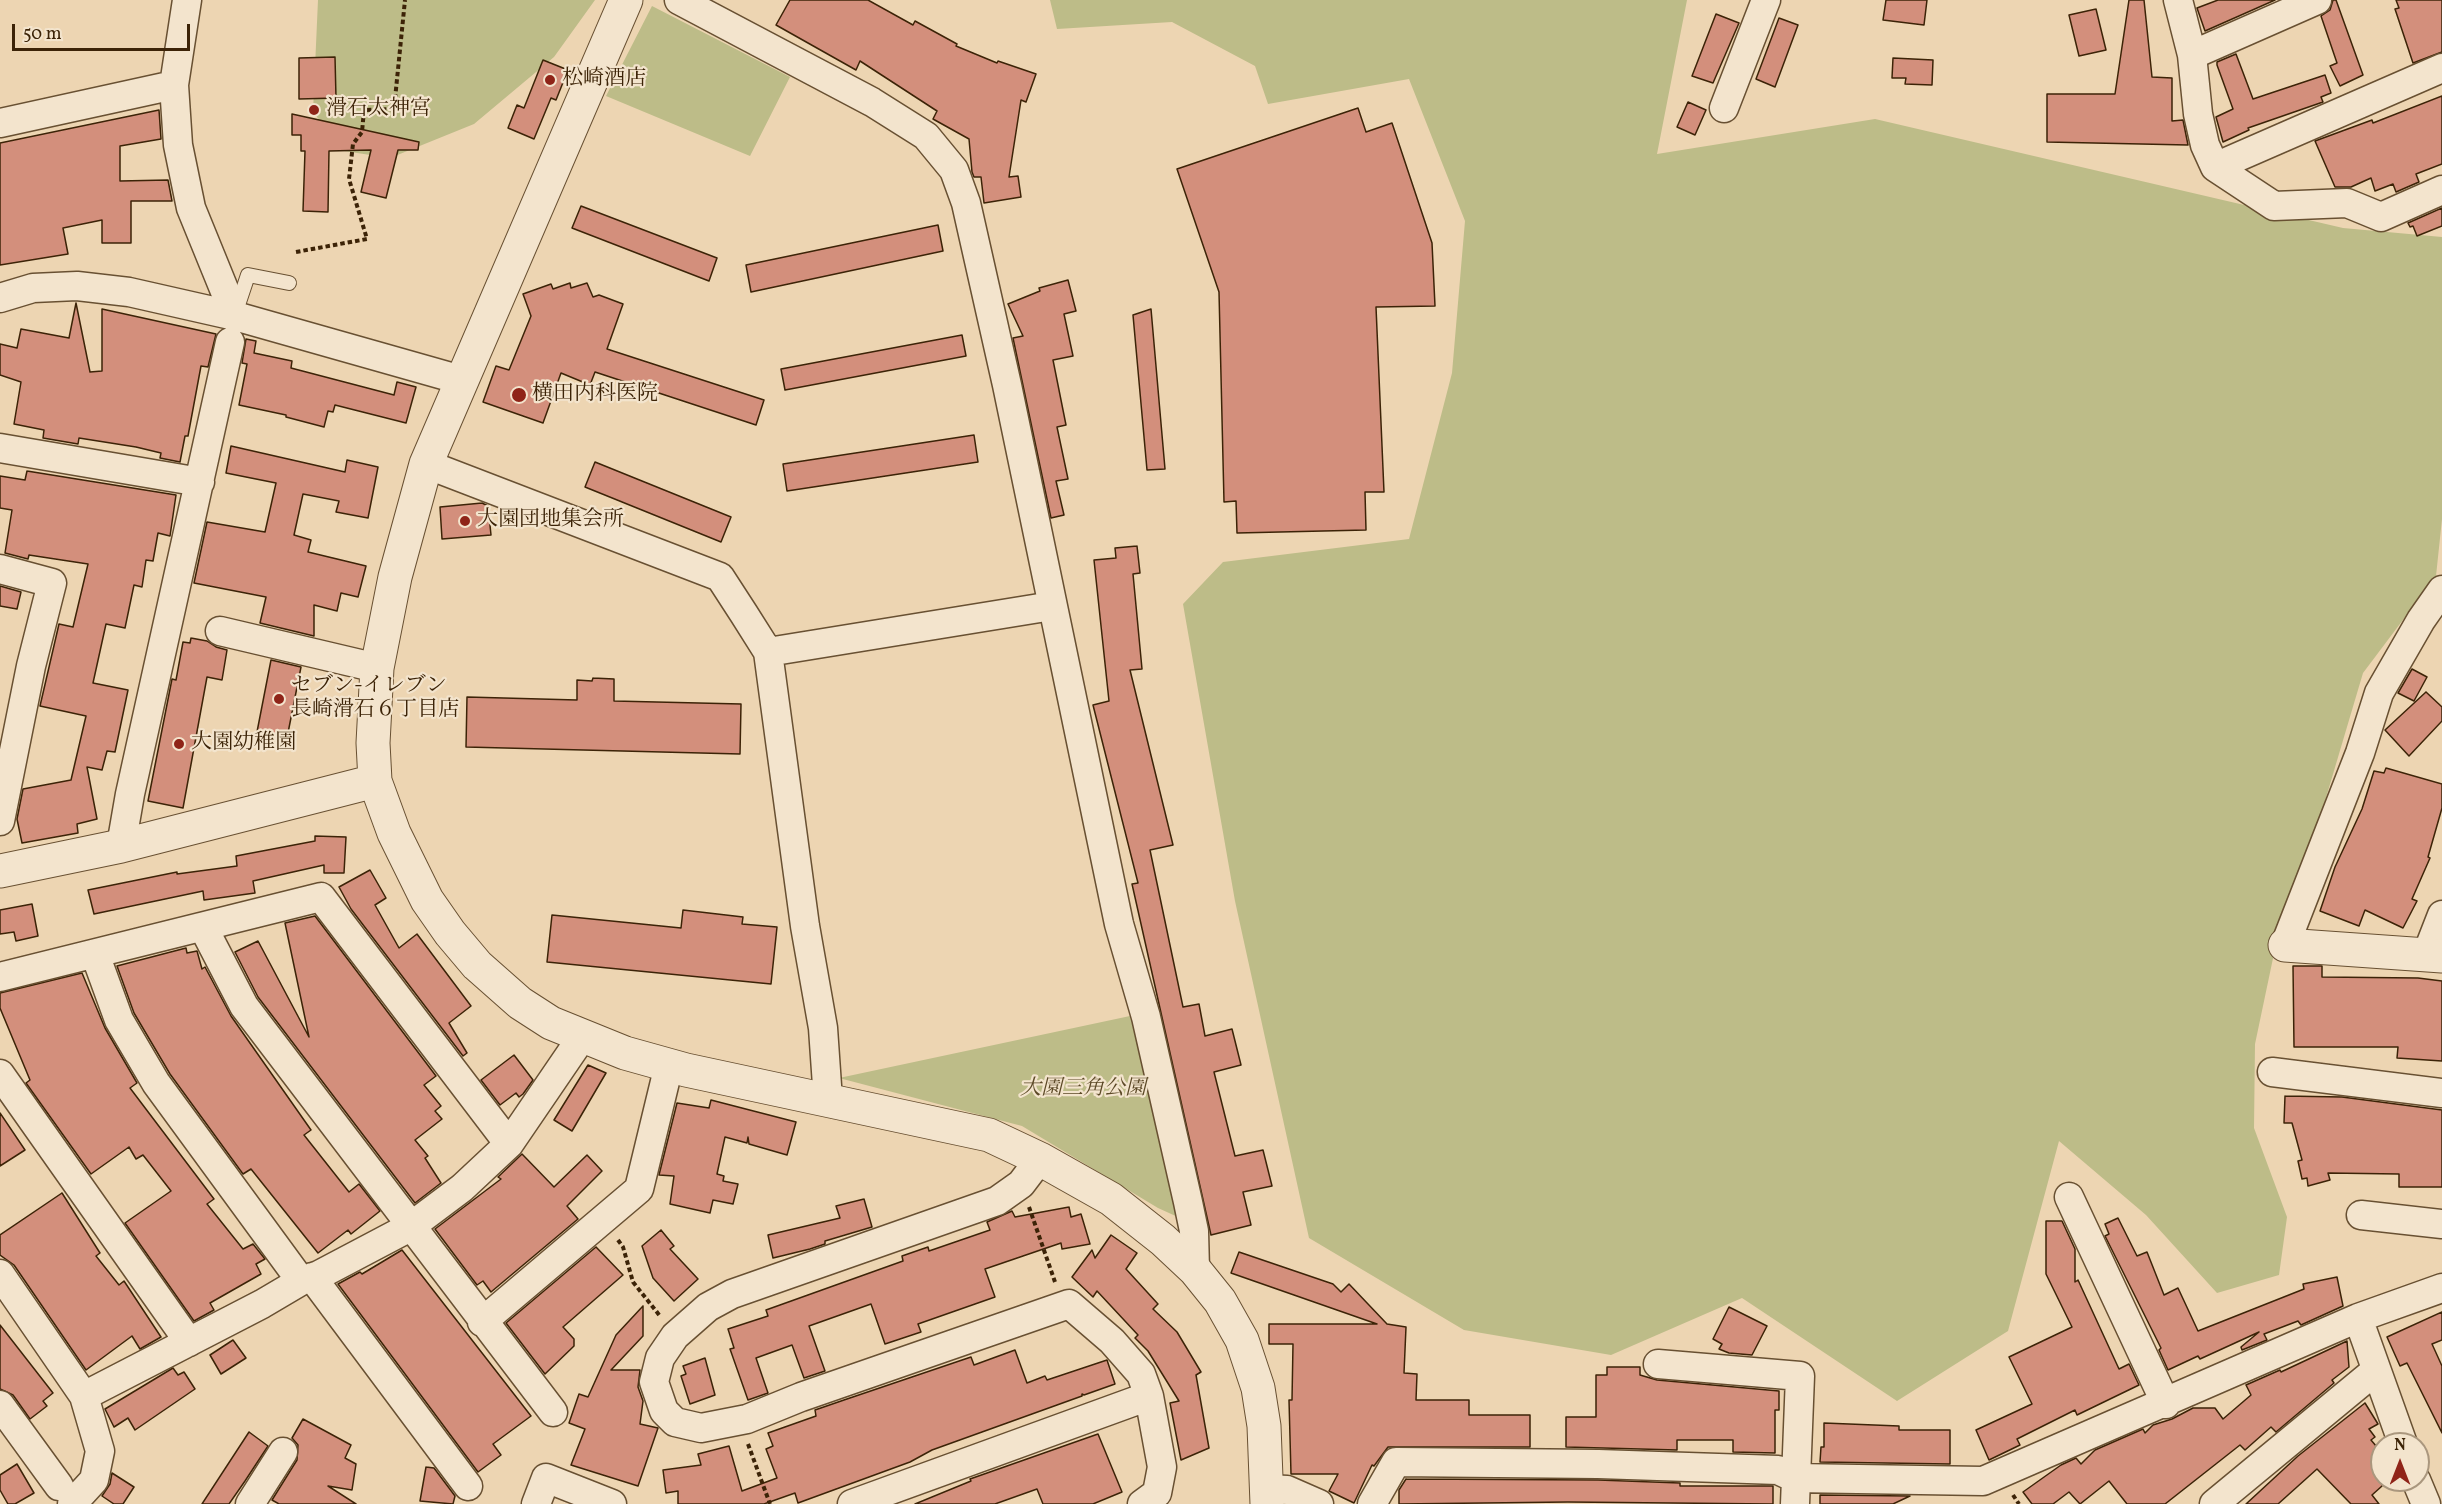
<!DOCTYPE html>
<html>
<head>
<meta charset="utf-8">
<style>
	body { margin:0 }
	#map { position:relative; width:2442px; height:1504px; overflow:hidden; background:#edd5b2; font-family:Vollkorn,serif }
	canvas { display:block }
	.north { position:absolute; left:2370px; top:1432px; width:60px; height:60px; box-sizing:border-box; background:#f3e4cd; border:2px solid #aa977e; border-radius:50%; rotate:0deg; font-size:16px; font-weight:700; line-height:24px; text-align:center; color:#3c2307 }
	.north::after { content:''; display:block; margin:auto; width:21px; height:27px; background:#8f2418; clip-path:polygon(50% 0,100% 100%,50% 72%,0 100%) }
	.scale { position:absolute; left:12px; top:24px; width:178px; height:27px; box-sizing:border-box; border:3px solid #3c2307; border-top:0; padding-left:8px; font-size:18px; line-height:21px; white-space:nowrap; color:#3c2307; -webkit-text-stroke:4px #f3e4cd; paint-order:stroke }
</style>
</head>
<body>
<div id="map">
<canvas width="2442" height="1504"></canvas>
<div class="north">N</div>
<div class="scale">50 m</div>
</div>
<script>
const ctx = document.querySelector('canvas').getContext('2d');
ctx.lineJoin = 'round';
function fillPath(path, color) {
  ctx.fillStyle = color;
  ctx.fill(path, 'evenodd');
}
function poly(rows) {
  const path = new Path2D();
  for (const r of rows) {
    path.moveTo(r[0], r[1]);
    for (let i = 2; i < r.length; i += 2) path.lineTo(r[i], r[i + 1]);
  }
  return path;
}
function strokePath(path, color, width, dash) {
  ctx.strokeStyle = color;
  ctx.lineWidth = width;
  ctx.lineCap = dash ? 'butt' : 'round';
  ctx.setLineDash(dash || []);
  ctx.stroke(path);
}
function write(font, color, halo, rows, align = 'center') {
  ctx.font = font + ' Vollkorn,"Noto Serif JP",serif';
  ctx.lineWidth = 4.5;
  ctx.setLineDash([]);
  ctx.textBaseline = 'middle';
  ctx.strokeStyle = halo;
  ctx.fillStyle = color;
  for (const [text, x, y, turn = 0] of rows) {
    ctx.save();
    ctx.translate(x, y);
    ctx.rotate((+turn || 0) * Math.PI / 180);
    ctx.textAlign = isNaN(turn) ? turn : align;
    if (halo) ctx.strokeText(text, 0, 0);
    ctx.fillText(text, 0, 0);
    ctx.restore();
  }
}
const green = poly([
	[318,0,595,0,554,57,474,124,390,158,344,151,313,112],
	[1050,0,1687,0,1657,154,1875,119,2343,228,2442,237,2442,519,2436,576,2363,673,2325,801,2280,925,2255,1044,2254,1128,2287,1217,2279,1275,2217,1293,2146,1215,2059,1141,2008,1331,1897,1401,1742,1298,1611,1355,1464,1330,1309,1238,1235,901,1183,604,1223,562,1409,539,1452,373,1465,221,1409,79,1268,104,1255,66,1172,22,1057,29],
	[652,6,790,77,750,156,606,96],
	[1130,1016,1180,1218,1158,1208,1022,1126,839,1078]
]);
const building = poly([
	[790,0,868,0,913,25,915,21,957,44,956,46,997,63,998,61,1036,74,1026,102,1021,100,1009,177,1018,176,1021,197,984,203,981,177,974,177,972,172,969,139,933,119,937,111,860,61,856,70,776,25,790,0],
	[1886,0,1927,0,1924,25,1883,20,1886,0],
	[2129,0,2144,0,2152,77,2172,78,2172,121,2183,120,2188,145,2047,142,2047,94,2115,94,2129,0],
	[2218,0,2275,0,2205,31,2197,8,2218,0],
	[2333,0,2336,0,2363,75,2340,86,2330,66,2337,63,2321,16,2330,10,2333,0],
	[2396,0,2442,0,2442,52,2413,63,2395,9,2399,8,2396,0],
	[2096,9,2106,50,2079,56,2069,15,2096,9],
	[1716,14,1739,23,1713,83,1692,76,1716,14],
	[1779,18,1798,25,1775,87,1756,79,1779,18],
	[2236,54,2253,99,2325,75,2331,93,2321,97,2323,102,2248,128,2249,130,2223,142,2216,117,2233,109,2217,65,2217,62,2236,54],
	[335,57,336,98,299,99,299,58,335,57],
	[1893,58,1933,60,1932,85,1905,84,1906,78,1892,78,1893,58],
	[543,60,568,70,556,100,551,98,534,139,508,128,517,105,524,108,543,60],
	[2442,96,2442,164,2416,174,2419,182,2396,192,2393,184,2375,191,2371,178,2351,187,2335,187,2315,141,2372,120,2373,123,2442,96],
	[1688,102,1706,110,1695,135,1677,127,1688,102],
	[1358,108,1366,132,1392,123,1432,243,1435,306,1376,307,1384,492,1365,492,1366,530,1237,533,1236,501,1224,502,1219,292,1177,169,1358,108],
	[159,110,161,139,120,146,120,181,168,180,172,201,131,201,131,243,102,243,102,220,63,228,68,254,0,265,0,143,159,110],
	[292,114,419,142,418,150,398,150,386,198,361,192,371,150,329,151,328,212,303,211,305,151,301,151,301,135,292,135,292,114],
	[581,206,717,258,709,281,572,228,581,206],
	[2442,208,2442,226,2417,236,2413,226,2410,227,2408,223,2442,208],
	[938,225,943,251,751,292,746,265,938,225],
	[1068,280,1076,311,1064,314,1073,356,1053,360,1066,425,1057,427,1068,479,1056,481,1064,515,1051,518,1013,338,1023,336,1008,304,1040,291,1039,288,1068,280],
	[570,283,571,288,587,283,593,297,599,295,623,304,607,349,764,400,756,425,595,372,590,385,561,373,543,423,483,402,496,366,509,370,531,316,523,294,551,284,553,289,570,283],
	[76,303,90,372,102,371,102,309,216,334,208,367,201,366,188,436,185,436,180,462,160,458,161,453,136,447,79,438,78,444,43,438,44,430,14,424,21,382,0,375,0,344,17,348,21,329,69,338,76,303],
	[1151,309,1165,469,1147,470,1133,315,1151,309],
	[962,335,966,356,785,390,781,369,962,335],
	[246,339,256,341,254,353,292,361,291,368,394,395,397,382,416,387,406,423,335,405,333,412,328,411,324,427,286,417,286,415,239,405,247,364,242,363,246,339],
	[974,435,978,462,787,491,783,464,974,435],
	[231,446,345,472,347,460,378,467,368,518,336,512,339,501,303,494,294,535,311,540,308,552,366,566,358,597,341,593,337,611,314,605,314,636,260,623,266,597,194,583,207,522,265,532,276,483,226,473,231,446],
	[595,462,731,517,721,542,585,487,595,462],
	[27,471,176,495,170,536,158,533,153,561,146,560,142,587,134,585,125,628,106,624,93,683,128,690,115,752,107,751,102,770,87,767,97,819,77,824,78,833,22,843,17,819,23,789,71,780,86,716,40,706,59,624,73,627,88,564,29,555,28,559,5,553,12,510,0,508,0,476,25,480,27,471],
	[482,503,488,506,491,535,442,539,440,507,482,503],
	[1137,546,1140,573,1133,574,1142,669,1130,670,1173,845,1150,850,1183,1007,1199,1004,1205,1036,1232,1029,1241,1065,1214,1072,1235,1156,1263,1150,1272,1186,1243,1192,1251,1225,1211,1235,1132,884,1138,883,1093,705,1109,701,1094,560,1116,558,1115,548,1137,546],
	[0,586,21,592,17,609,0,606,0,586],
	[191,638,207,641,216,647,227,650,222,680,207,677,183,808,148,801,172,679,176,680,183,642,190,643,191,638],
	[271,660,301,667,286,743,256,737,271,660],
	[2412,669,2427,677,2414,701,2398,693,2412,669],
	[593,678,614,679,614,701,741,704,740,754,466,747,467,697,577,700,577,680,592,681,593,678],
	[2426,692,2442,707,2442,721,2409,756,2385,730,2426,692],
	[2386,768,2442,784,2442,808,2428,857,2430,858,2412,899,2417,901,2403,928,2365,910,2359,926,2320,911,2335,867,2362,809,2374,771,2384,773,2386,768],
	[315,836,346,837,344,873,324,873,324,865,253,881,255,893,204,900,203,891,94,914,88,890,177,872,177,874,237,866,236,856,315,841,315,836],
	[370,870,386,898,375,905,399,948,417,934,471,1006,449,1023,467,1053,463,1056,351,909,339,887,370,870],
	[32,904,38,936,16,941,14,932,0,934,0,910,32,904],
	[683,910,743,917,742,924,777,927,771,984,547,962,552,915,681,928,683,910],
	[315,916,436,1076,424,1085,441,1106,435,1111,442,1119,415,1140,428,1156,425,1158,441,1183,415,1203,258,997,235,952,258,941,309,1037,285,923,315,916],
	[186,948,187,953,197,951,202,969,205,967,231,1016,311,1130,304,1135,349,1192,359,1184,380,1211,351,1234,348,1230,318,1253,251,1169,243,1174,170,1074,134,1013,117,966,186,948],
	[2293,966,2322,966,2322,977,2418,978,2442,981,2442,1061,2397,1058,2398,1047,2294,1047,2293,966],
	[82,973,105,1028,137,1083,130,1088,214,1199,207,1204,243,1249,253,1244,265,1259,256,1264,261,1274,210,1303,214,1310,194,1321,125,1223,171,1191,143,1155,136,1159,129,1147,91,1174,26,1083,30,1080,0,1008,0,993,82,973],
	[514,1055,533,1080,523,1094,519,1097,516,1093,500,1105,481,1080,514,1055],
	[588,1065,606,1073,572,1131,554,1120,588,1065],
	[2285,1096,2342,1097,2442,1110,2442,1187,2399,1187,2399,1174,2328,1173,2330,1180,2308,1186,2307,1178,2302,1179,2298,1161,2302,1160,2292,1123,2284,1123,2285,1096],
	[711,1100,796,1122,787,1155,749,1144,748,1137,747,1143,725,1137,717,1174,724,1176,723,1181,738,1184,733,1204,713,1200,710,1213,670,1204,674,1176,659,1175,677,1103,709,1108,711,1100],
	[0,1113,25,1150,0,1166,0,1113],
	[522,1154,554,1187,587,1155,602,1171,567,1206,578,1219,491,1292,483,1281,477,1285,435,1229,501,1179,498,1177,522,1154],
	[62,1193,100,1253,96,1256,119,1285,124,1281,161,1337,140,1349,132,1336,86,1370,14,1265,0,1255,0,1235,62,1193],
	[864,1199,872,1227,825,1241,825,1244,810,1249,773,1258,768,1235,840,1218,836,1206,864,1199],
	[1069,1207,1071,1217,1081,1214,1090,1244,1062,1249,1061,1243,985,1269,995,1297,918,1324,921,1332,885,1344,871,1304,809,1326,825,1371,804,1378,792,1345,756,1358,768,1393,748,1400,730,1349,734,1348,728,1329,768,1316,766,1310,903,1261,902,1256,928,1247,929,1251,990,1230,987,1222,1012,1211,1015,1217,1069,1207],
	[2118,1218,2137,1256,2147,1252,2164,1295,2178,1288,2198,1331,2304,1289,2303,1284,2337,1277,2343,1306,2301,1325,2298,1321,2264,1334,2267,1340,2242,1350,2241,1347,2259,1332,2200,1359,2198,1356,2168,1370,2159,1350,2161,1348,2105,1236,2109,1234,2105,1224,2118,1218],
	[2046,1221,2062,1221,2075,1249,2075,1282,2078,1280,2119,1369,2129,1364,2139,1385,2077,1415,2075,1410,2017,1439,2020,1445,1989,1460,1976,1430,2032,1404,2009,1357,2072,1327,2046,1274,2046,1221],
	[661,1230,674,1246,670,1249,698,1279,674,1301,653,1278,642,1246,661,1230],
	[1111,1235,1137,1253,1126,1269,1158,1304,1153,1309,1177,1332,1201,1372,1196,1375,1209,1448,1181,1460,1170,1403,1179,1401,1148,1351,1135,1338,1138,1335,1097,1291,1093,1297,1072,1277,1092,1250,1095,1258,1111,1235],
	[596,1247,623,1275,563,1327,574,1339,574,1346,545,1374,506,1323,596,1247],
	[402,1250,531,1416,493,1444,501,1455,478,1472,338,1284,360,1272,362,1274,402,1250],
	[1239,1252,1333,1284,1341,1292,1349,1284,1387,1324,1406,1327,1404,1373,1417,1374,1416,1400,1469,1400,1469,1415,1530,1415,1530,1447,1388,1447,1374,1466,1372,1465,1354,1503,1329,1491,1338,1474,1291,1474,1289,1400,1292,1400,1293,1344,1269,1344,1269,1324,1377,1324,1231,1273,1239,1252],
	[643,1306,643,1336,611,1370,640,1370,638,1387,643,1401,640,1424,658,1428,638,1486,571,1465,585,1429,569,1423,579,1394,588,1397,616,1335,643,1306],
	[1729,1307,1767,1326,1752,1355,1729,1353,1719,1349,1722,1344,1713,1339,1729,1307],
	[2442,1312,2442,1340,2432,1344,2442,1366,2442,1433,2407,1363,2400,1366,2387,1337,2442,1312],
	[0,1325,53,1393,43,1401,47,1406,30,1419,13,1395,0,1389,0,1325],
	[233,1340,246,1358,221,1374,210,1355,233,1340],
	[2347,1341,2349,1367,2332,1380,2334,1383,2276,1432,2271,1427,2245,1450,2240,1445,2165,1504,2127,1504,2109,1481,2080,1504,2069,1492,2053,1504,2032,1504,2023,1492,2061,1465,2076,1458,2081,1464,2095,1450,2143,1429,2145,1433,2153,1425,2172,1419,2193,1408,2215,1408,2223,1419,2251,1395,2246,1385,2280,1370,2281,1372,2347,1341],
	[1015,1350,1027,1383,1045,1376,1047,1380,1107,1360,1115,1384,1084,1395,1082,1394,1082,1396,932,1450,910,1462,798,1503,795,1493,764,1504,678,1504,678,1491,666,1493,663,1470,701,1465,698,1454,729,1446,742,1491,777,1478,766,1449,773,1446,768,1433,816,1416,815,1410,844,1400,971,1357,974,1365,1015,1350],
	[705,1358,715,1395,690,1404,681,1376,686,1374,683,1366,705,1358],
	[1607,1367,1640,1367,1640,1375,1657,1380,1779,1391,1779,1410,1775,1410,1775,1453,1733,1452,1733,1440,1677,1440,1677,1450,1566,1447,1566,1417,1596,1417,1596,1375,1607,1375,1607,1367],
	[173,1368,178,1375,184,1372,195,1389,135,1430,128,1418,114,1427,105,1409,173,1368],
	[2365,1403,2378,1424,2369,1429,2375,1437,2371,1440,2382,1453,2382,1486,2372,1495,2379,1504,2351,1504,2317,1469,2278,1504,2246,1504,2298,1456,2365,1403],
	[303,1419,351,1445,345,1458,356,1464,352,1490,328,1486,356,1504,279,1504,272,1500,297,1460,298,1445,292,1438,303,1419],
	[1824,1423,1899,1426,1899,1430,1950,1430,1950,1464,1820,1462,1821,1447,1824,1447,1824,1423],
	[249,1432,268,1446,245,1481,229,1504,202,1504,249,1432],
	[1098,1434,1122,1492,1093,1504,1043,1504,1037,1489,995,1504,915,1504,971,1481,970,1479,1098,1434],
	[17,1464,34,1493,15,1504,8,1504,0,1490,0,1475,17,1464],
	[426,1467,434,1468,455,1496,453,1504,420,1501,426,1467],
	[112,1473,134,1487,123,1504,114,1504,102,1496,110,1484,112,1473],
	[1406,1479,1598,1480,1680,1483,1680,1486,1773,1486,1773,1504,1568,1502,1399,1504,1399,1490,1406,1479],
	[1820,1495,1910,1496,1893,1504,1820,1504,1820,1495]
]);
const path = poly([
	[296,252,367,239,349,179,353,144,362,132,364,110,394,109,405,0],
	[1029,1207,1055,1282],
	[618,1240,623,1247,633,1282,660,1316],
	[748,1444,770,1504],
	[2013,1495,2019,1504]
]);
const service = poly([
	[236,311,248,275,289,283]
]);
const minor = poly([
	[187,0,174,85,178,145,191,208,235,316],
	[679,0,872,102,926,136,954,170,966,203,1007,385,1119,924,1146,1017,1188,1202,1194,1231,1195,1270],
	[2178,0,2192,55,2198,114,2205,145,2215,167,2274,206,2347,203,2381,217,2442,190],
	[2192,55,2317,0],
	[1724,108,1766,0],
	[0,123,174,85],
	[2215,167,2442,68],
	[0,298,33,288,77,286,129,292,235,316,461,380],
	[0,448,200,482],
	[426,464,720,577,744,614,768,652,805,926,823,1028,828,1100],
	[0,569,52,583,31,666,0,821],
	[220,631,377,668],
	[768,652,1052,606],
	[121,846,130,794,230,342],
	[203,927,244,1006,553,1412],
	[2285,945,2360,753,2379,693,2421,620,2442,590],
	[95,954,119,1020,156,1083,301,1281],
	[2426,956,2442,915],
	[0,977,321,897,509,1144],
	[2272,1072,2442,1093],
	[0,1074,189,1342],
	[2069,1197,2166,1404],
	[2361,1215,2442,1224],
	[0,1274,84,1396,262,1304,301,1281,319,1275,410,1227,462,1188,509,1144,582,1037],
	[312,1277,468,1486],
	[2358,1318,2403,1444],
	[482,1322,639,1189,669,1065],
	[1658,1364,1800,1376,1795,1504],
	[0,1405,59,1486],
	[2416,1480,2426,1504],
	[1267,1489,1287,1490,1319,1504],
	[72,1504,94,1480,100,1451,84,1396],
	[250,1504,283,1452],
	[536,1504,546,1478,612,1504],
	[852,1504,1149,1396,1141,1374,1112,1341,1069,1304,801,1397,747,1419,701,1428,675,1422,664,1411,654,1382,660,1358,675,1336,708,1307,732,1294,997,1201,1021,1184,1040,1159],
	[1142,1504,1157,1493,1162,1467,1149,1396],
	[1372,1504,1396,1462,1598,1464,1778,1470,1795,1478,1983,1481,2358,1318,2442,1288],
	[2214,1504,2375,1371]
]);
const tertiary = poly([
	[626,0,426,464,395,577,377,668,373,743,375,781,394,833,427,900,450,933,477,965,520,1003,551,1023,625,1053,686,1070,989,1135,1040,1159,1111,1199,1163,1240,1195,1270,1220,1301,1242,1340,1258,1388,1264,1426,1267,1504],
	[0,871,121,846,375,781],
	[2285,945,2442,956]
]);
const markers = [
	[550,80,6,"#8f2418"],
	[314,110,6,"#8f2418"],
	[519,395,8,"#8f2418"],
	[465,521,6,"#8f2418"],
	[279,699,6,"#8f2418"],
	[179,744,6,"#8f2418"]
];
const poiNames = [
	["松崎酒店",562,80],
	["滑石太神宮",326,110],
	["横田内科医院",532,395],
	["大園団地集会所",477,521],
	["セブン-イレブン",291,687],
	["長崎滑石６丁目店",291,711],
	["大園幼稚園",191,744]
];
const parkNames = [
	["大園三角公園",1083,1090]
];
fillPath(green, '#bdbc88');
fillPath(building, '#d38f7c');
strokePath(building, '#3c2307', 1.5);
strokePath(service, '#685032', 16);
strokePath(minor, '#685032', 31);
strokePath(tertiary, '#685032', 35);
strokePath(path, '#3c2307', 4, [4.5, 3]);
strokePath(service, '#f3e4cd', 14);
strokePath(minor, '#f3e4cd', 28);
strokePath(tertiary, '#f3e4cd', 33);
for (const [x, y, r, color] of markers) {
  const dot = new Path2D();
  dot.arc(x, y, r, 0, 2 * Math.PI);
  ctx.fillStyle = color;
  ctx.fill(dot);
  strokePath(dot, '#f3e4cd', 2);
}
write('21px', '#3c2307', '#f3e4cd', poiNames, 'left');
write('italic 21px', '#5c4927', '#f3e4cd', parkNames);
</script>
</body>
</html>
